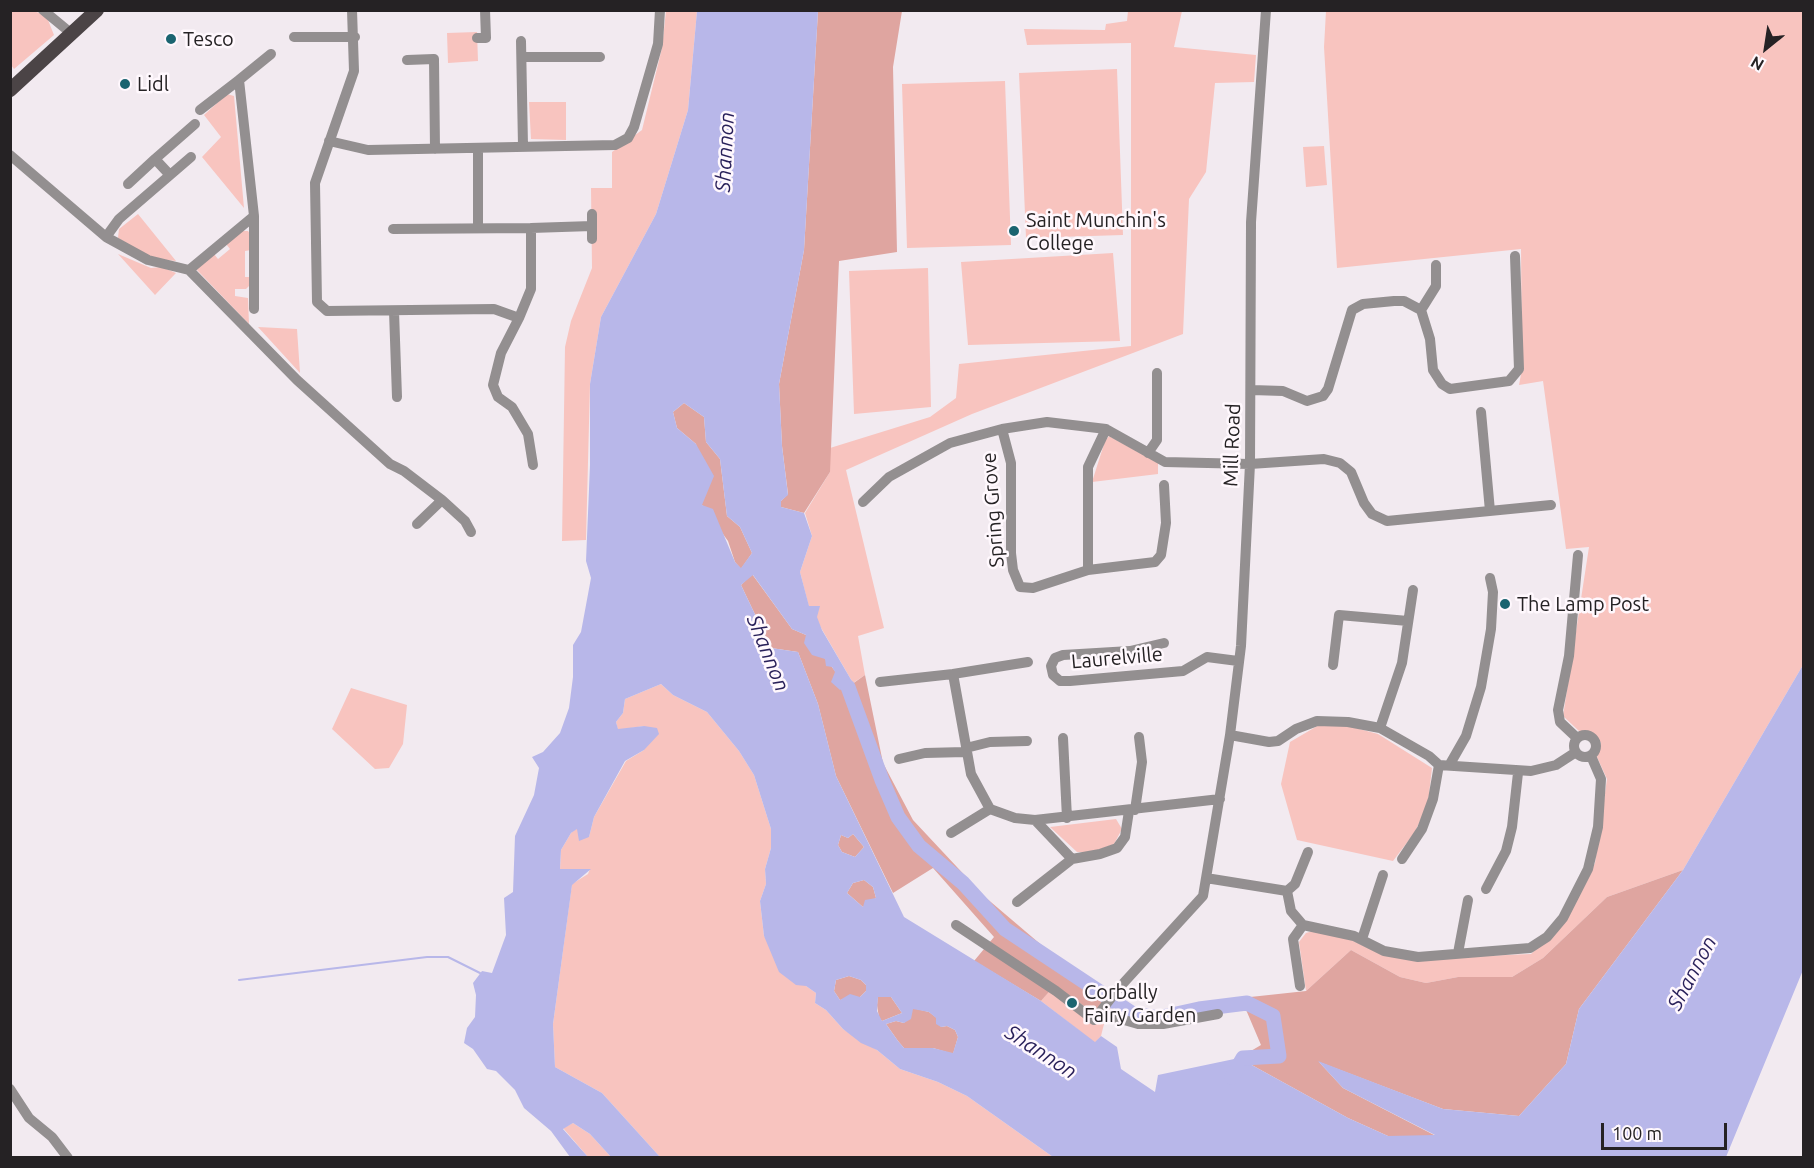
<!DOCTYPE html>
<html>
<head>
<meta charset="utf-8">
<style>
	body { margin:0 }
	#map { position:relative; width:1814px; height:1168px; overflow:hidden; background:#f2eaf0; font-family:Ubuntu,sans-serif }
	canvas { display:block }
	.frame { position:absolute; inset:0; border:12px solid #252224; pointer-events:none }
	.north { position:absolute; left:1736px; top:18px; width:60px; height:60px; -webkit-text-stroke:4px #fff8fd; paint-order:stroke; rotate:210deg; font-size:16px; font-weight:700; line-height:24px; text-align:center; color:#252224 }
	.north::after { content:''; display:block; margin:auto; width:21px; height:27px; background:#252224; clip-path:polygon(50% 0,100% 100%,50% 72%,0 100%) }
	.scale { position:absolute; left:1601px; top:1123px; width:126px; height:27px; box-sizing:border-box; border:3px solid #252224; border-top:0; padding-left:8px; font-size:18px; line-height:21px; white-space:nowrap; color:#252224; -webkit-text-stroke:4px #fff8fd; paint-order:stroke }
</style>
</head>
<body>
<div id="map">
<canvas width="1814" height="1168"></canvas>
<div class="frame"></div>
<div class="north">N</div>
<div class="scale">100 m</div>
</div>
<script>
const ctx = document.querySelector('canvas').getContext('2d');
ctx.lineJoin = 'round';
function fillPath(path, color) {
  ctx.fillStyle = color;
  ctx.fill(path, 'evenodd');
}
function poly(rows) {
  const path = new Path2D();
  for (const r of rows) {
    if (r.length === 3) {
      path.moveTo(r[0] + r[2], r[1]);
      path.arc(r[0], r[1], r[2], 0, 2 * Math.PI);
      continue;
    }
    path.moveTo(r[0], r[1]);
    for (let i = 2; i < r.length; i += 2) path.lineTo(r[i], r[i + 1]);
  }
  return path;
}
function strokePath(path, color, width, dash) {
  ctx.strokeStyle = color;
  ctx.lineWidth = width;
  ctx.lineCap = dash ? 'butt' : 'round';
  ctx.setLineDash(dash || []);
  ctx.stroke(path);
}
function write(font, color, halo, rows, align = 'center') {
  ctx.font = font + ' Ubuntu,sans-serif';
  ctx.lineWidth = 5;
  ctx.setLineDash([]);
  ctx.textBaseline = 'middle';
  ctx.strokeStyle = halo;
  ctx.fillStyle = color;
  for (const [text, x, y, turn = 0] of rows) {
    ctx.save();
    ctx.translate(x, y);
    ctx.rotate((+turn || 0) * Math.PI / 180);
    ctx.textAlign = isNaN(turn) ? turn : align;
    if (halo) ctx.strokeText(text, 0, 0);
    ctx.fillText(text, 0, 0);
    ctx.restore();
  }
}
const green = poly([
	[11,11,33,11,46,15,54,35,14,69,11,65],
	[666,11,697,11,688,110,656,214,601,317,590,384,586,540,562,541,565,347,571,321,592,268,591,188,612,188,612,152,642,130,662,48],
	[1128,11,1182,11,1174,47,1256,55,1254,82,1215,83,1206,172,1189,199,1183,334,972,414,846,470,884,628,858,636,865,675,853,683,809,607,800,572,812,536,805,513,830,472,830,448,930,417,956,398,959,364,1131,346,1131,43,1027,45,1024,29,1105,30,1106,24,1127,21],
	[1326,11,1803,11,1803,665,1683,870,1607,897,1543,958,1512,977,1458,977,1426,983,1400,977,1351,950,1306,991,1299,942,1306,933,1313,931,1343,936,1368,948,1457,957,1531,954,1565,922,1595,863,1607,779,1597,757,1601,743,1592,733,1579,731,1563,716,1589,547,1566,549,1543,381,1519,385,1522,369,1521,249,1337,268,1324,47],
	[477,32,478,61,448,63,447,33],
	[1117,69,1123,235,1026,238,1019,73],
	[1005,81,1011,245,907,248,902,84],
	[227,94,234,96,244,208,202,157,221,137,204,115],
	[529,102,566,102,566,140,531,139],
	[1324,146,1327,185,1306,187,1303,147],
	[138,214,176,261,157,259,142,253,118,238,119,229],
	[242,231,248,231,251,235,251,250,245,251,245,277,250,277,250,285,246,289,235,289,235,296,248,298,249,324,196,269,214,254,218,259,230,249,226,244],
	[1113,253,1120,341,968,345,961,262],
	[118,254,151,268,162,267,176,273,155,295],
	[928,268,931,407,854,414,849,271],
	[258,327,297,329,300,373],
	[1109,436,1158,463,1158,474,1092,482,1105,441],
	[661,684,673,695,707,712,739,751,754,775,771,829,771,848,765,869,766,884,760,901,764,936,806,986,816,993,815,1003,826,1010,843,1029,877,1050,900,1069,938,1082,967,1096,1053,1157,660,1157,602,1093,555,1067,553,1024,572,884,588,874,590,869,560,869,561,850,571,833,577,828,589,837,594,817,626,761,644,750,644,726,618,730,616,722,623,713,625,699],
	[351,688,407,705,403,744,389,768,375,769,332,729],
	[1319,725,1348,726,1378,734,1432,768,1428,803,1415,832,1393,861,1297,840,1281,784,1290,742],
	[1116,819,1122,829,1114,844,1093,852,1077,852,1050,827],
	[1050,990,1094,1025,1107,1012,1101,1036,1095,1043,1041,1001],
	[573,1123,590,1134,611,1157,588,1157,563,1128]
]);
const forest = poly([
	[818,11,902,11,893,67,897,252,839,261,830,472,804,513,781,507,781,501,788,494,782,446,779,384,804,250],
	[684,403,704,417,706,442,720,459,727,516,740,527,752,553,741,569,735,562,728,541,702,505,696,444,677,428,673,412],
	[752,574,792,629,806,635,848,687,865,675,883,763,913,820,985,897,1065,965,1119,999,1107,1012,1087,1008,1054,986,1041,1001,974,961,994,937,933,868,893,893,836,776,818,704,798,652,771,648,741,585],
	[853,834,864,847,855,857,842,852,838,845,841,835,848,838],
	[1683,870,1579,1009,1566,1064,1519,1116,1443,1109,1319,1062,1343,1088,1436,1136,1388,1136,1348,1118,1239,1058,1261,1045,1241,998,1306,991,1351,950,1400,977,1426,983,1458,977,1512,977,1543,958,1607,897],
	[864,880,873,887,876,898,863,907,847,893,853,883],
	[849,976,861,980,866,985,866,991,860,997,840,1000,834,991,836,980],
	[885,996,891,997,902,1013,882,1021,879,1018,877,1005,878,997],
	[913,1008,929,1012,937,1018,941,1027,947,1026,955,1030,958,1037,953,1054,933,1048,904,1048,898,1041,886,1024,896,1021,904,1023]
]);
const water = poly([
	[697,11,818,11,804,250,779,384,782,446,788,495,781,501,781,507,804,513,812,536,800,572,809,606,820,606,817,617,822,630,853,683,840,690,831,682,835,672,832,667,826,666,825,659,812,655,804,643,806,635,792,629,753,575,741,585,771,648,798,652,818,704,836,776,904,917,1041,1001,1095,1042,1101,1036,1117,1047,1121,1069,1155,1092,1158,1075,1239,1058,1348,1118,1388,1136,1435,1135,1343,1088,1318,1061,1443,1109,1519,1116,1566,1064,1579,1009,1683,870,1803,665,1803,970,1726,1157,1053,1157,967,1096,938,1082,900,1069,877,1050,861,1043,843,1029,826,1010,815,1003,816,993,806,986,796,985,779,972,764,936,760,901,766,884,765,869,771,848,771,829,754,775,739,751,707,712,673,695,661,684,625,699,623,713,616,722,618,729,644,726,657,728,659,734,644,750,625,761,594,817,589,837,579,841,577,829,571,833,561,850,560,869,591,869,572,885,553,1024,555,1067,602,1093,660,1157,611,1157,590,1134,573,1123,563,1129,588,1157,570,1157,551,1131,524,1108,515,1090,496,1071,487,1069,473,1049,464,1043,467,1028,475,1017,476,995,473,983,482,971,492,973,506,935,504,898,513,892,515,836,534,795,539,768,532,757,543,752,560,733,569,708,573,677,573,645,581,632,591,578,586,561,590,465,590,384,601,317,656,214,688,110],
	[684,403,704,417,706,442,720,459,727,516,740,527,752,553,741,568,735,562,713,509,702,505,714,476,696,444,677,428,673,412],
	[853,834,864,847,855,857,842,852,838,845,841,835,848,838],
	[864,880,873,887,876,898,865,900,863,907,847,893,853,883],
	[849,976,861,980,866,985,866,991,860,997,850,994,840,1000,834,991,836,980],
	[878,997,891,997,902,1013,882,1021,877,1011],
	[913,1009,929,1012,936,1018,936,1024,941,1027,947,1026,955,1030,958,1037,953,1053,933,1048,904,1048,898,1041,886,1024,896,1021,904,1023,911,1019]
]);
const stream = poly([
	[239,980,427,957,448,957,480,973]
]);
const river = poly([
	[848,687,882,780,898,817,919,846,963,883,1005,929,1133,1014,1158,1018,1199,1009,1247,1003,1273,1016,1279,1056,1243,1058,1232,1077]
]);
const minor = poly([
	[43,10,72,34],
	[352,10,354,71,315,183,317,302,327,311,494,309,519,318,531,289,531,228,393,229],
	[294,37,355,37],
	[477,38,486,38,485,10],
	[521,41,523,146],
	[522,57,600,57],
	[407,60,434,59,435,149],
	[200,110,239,80],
	[329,141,368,150,615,145,628,138,634,127,658,44,660,10],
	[478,148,478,227],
	[10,155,106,237,148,260,189,270,297,380,390,464,404,471,442,500,465,521,471,532],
	[155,159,195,124],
	[128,184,155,159,169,174],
	[592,214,592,239],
	[531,228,592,226],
	[106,237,119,219,191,157],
	[189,270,254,216,239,80,271,54],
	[254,309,254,216],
	[1421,310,1436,286,1436,265],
	[394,311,397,397],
	[519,318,501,353,493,385,498,397,512,407,528,434,533,465],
	[1252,390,1283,391,1307,401,1323,396,1328,389,1352,310,1363,304,1394,301,1404,301,1421,310,1430,339,1433,370,1442,384,1450,389,1509,381,1519,369,1515,256],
	[1481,412,1490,511],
	[1106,429,1047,422,1002,429,1011,463,1011,553,1013,570,1020,587,1033,588,1088,570,1088,467,1106,429,1165,462,1250,464,1324,459,1340,463,1351,472,1364,503,1372,514,1387,521,1551,505],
	[1148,453,1157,440,1157,373],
	[863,502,889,477,950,443,1002,429],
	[417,524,442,500],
	[1088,570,1155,562,1161,555,1166,523,1164,485],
	[1164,643,1130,651,1063,655,1055,658,1051,666,1053,675,1060,681,1070,681,1183,671,1207,657,1238,661],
	[1333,665,1339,615,1408,621],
	[953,674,1028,662],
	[880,682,953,674,971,774,990,809,1015,818,1035,820,1220,799],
	[1380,728,1402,663,1413,590],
	[1585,746,11],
	[1230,735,1269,742,1278,741,1296,729,1317,721,1348,722,1380,728,1429,756,1439,765],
	[1063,738,1067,818],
	[1577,738,1560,722,1558,710,1569,656,1578,555],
	[966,748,990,742,1027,741],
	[899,759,925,753,965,752],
	[1450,764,1466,736,1481,687,1491,629,1493,592,1490,578],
	[1135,810,1142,762,1139,737],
	[1035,820,1072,859,1100,854,1117,848,1125,837,1129,811],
	[951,833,990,809],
	[1402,859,1422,829,1433,799,1439,765,1531,771,1556,765,1576,752],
	[1206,878,1287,891,1291,911,1303,925,1354,936,1384,951,1418,957,1530,948,1547,937,1563,918,1588,869,1598,827,1601,779,1591,756],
	[1486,889,1506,851,1512,827,1518,773],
	[1287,891,1295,884,1308,852],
	[1017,902,1072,859],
	[956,925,1056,991,1094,1020,1118,989,1203,896,1230,735,1241,646,1250,464,1251,222,1266,10],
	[1362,939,1383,875],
	[1458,953,1468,900],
	[1300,986,1293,939,1303,925],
	[1100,1013,1138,1024,1163,1024,1218,1014],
	[10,1089,29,1118,52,1137,68,1158]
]);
const major = poly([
	[10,90,97,10]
]);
const markers = [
	[171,39,6,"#1a6470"],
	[125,84,6,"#1a6470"],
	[1014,231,6,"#1a6470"],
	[1505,604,6,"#1a6470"],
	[1072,1003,6,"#1a6470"]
];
const poiNames = [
	["Tesco",183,39],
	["Lidl",137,84],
	["Saint Munchin's",1026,220],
	["College",1026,243],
	["The Lamp Post",1517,604],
	["Corbally",1084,992],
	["Fairy Garden",1084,1015]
];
const streetNames = [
	["Mill Road",1232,445,-88],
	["Spring Grove",993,510,-94],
	["Laurelville",1117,658,-5]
];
const waterNames = [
	["Shannon",725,152,-87],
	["Shannon",768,653,68],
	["Shannon",1692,973,-62],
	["Shannon",1041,1052,33]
];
fillPath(green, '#f8c4bf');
fillPath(forest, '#dfa5a0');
fillPath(water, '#b8b7e9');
strokePath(stream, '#b8b7e9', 2);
strokePath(river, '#b8b7e9', 15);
strokePath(minor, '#938f90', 10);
strokePath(major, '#4b4446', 14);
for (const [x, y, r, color] of markers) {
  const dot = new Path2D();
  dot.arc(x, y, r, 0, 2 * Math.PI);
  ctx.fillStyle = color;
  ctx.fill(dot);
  strokePath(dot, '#fff8fd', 2);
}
write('20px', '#252224', '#fff8fd', poiNames, 'left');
write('20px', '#252224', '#fff8fd', streetNames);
write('italic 21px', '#281f59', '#fff8fd', waterNames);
</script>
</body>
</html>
